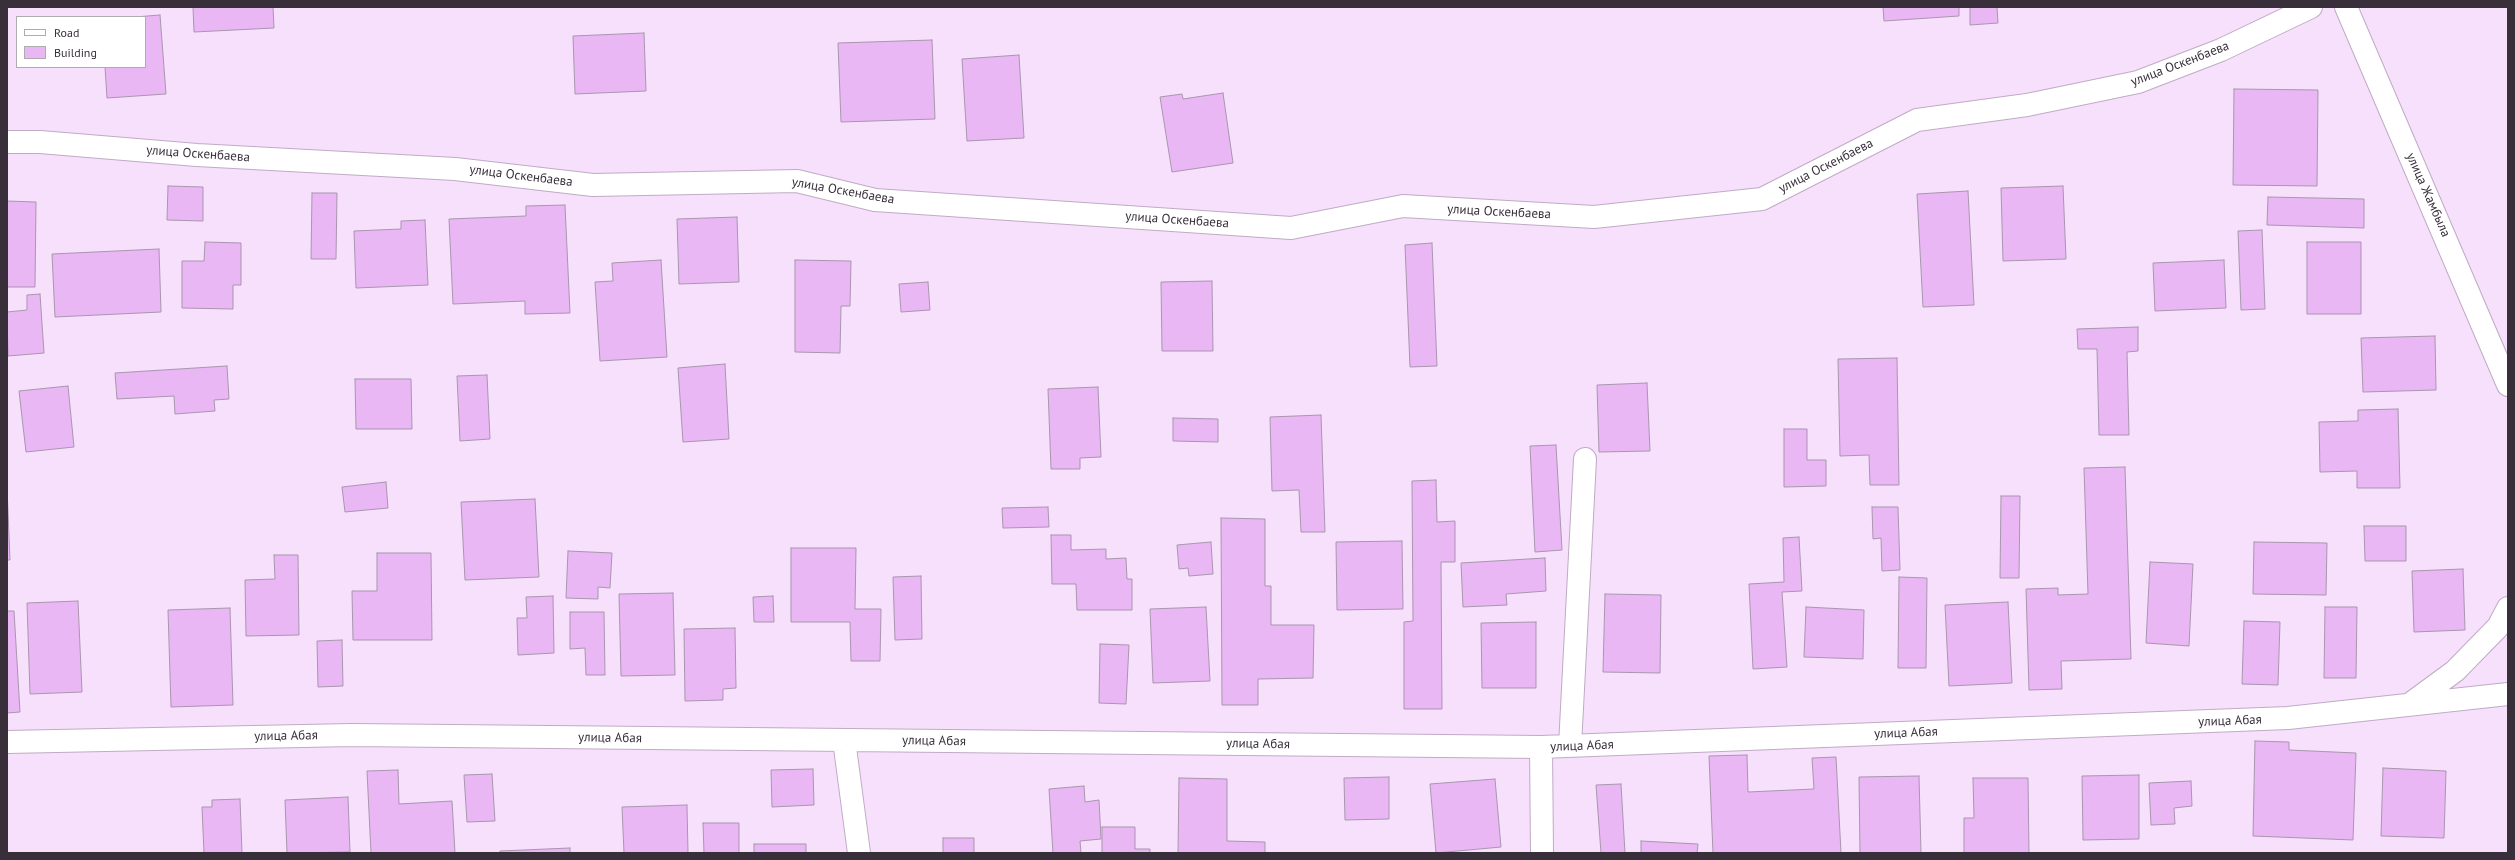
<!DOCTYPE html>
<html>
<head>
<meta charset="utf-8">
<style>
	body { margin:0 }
	#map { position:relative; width:2515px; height:860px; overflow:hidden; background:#f6e0fb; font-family:"PT Sans",sans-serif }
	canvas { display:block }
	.frame { position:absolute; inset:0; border:8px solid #382f3a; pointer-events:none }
	.legend { position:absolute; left:16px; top:16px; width:130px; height:52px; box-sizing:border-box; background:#fff; border:1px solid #afacb0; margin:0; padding:5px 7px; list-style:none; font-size:12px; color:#382f3a }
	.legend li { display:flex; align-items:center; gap:8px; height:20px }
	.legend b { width:20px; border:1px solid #afacb0 }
</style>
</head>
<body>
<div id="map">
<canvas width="2515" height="860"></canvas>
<div class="frame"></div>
<ul class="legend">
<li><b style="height:5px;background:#fff"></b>Road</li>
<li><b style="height:11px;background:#eab7f5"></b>Building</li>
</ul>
</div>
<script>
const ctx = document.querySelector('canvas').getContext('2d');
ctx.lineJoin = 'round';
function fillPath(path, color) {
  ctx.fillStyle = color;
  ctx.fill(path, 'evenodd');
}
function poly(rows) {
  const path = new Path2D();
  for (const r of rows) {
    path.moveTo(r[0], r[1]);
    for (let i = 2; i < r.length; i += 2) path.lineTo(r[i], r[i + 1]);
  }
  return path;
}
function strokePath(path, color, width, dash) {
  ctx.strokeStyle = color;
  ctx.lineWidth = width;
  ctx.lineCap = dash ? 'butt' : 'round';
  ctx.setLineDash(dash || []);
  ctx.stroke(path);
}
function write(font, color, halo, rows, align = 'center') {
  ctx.font = font + ' "PT Sans",sans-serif';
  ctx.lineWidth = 3.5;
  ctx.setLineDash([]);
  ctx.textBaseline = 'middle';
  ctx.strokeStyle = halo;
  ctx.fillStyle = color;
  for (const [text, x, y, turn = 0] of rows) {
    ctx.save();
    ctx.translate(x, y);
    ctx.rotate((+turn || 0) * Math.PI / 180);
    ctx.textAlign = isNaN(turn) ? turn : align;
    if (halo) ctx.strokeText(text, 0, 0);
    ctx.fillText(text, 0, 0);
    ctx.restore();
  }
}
const building = poly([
	[193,7,273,7,274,28,194,32,193,7],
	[1883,7,1959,7,1959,16,1884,21,1883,7],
	[1970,7,1997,7,1998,23,1970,25,1970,7],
	[160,15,166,94,107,98,105,67,145,67,145,17,135,17,160,15],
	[644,33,646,91,575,94,573,36,644,33],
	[932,40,935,119,841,122,838,43,932,40],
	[1019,55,1024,138,967,141,962,59,1019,55],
	[2234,89,2318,90,2317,186,2233,185,2234,89],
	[1223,93,1233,163,1172,172,1160,97,1182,94,1183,99,1223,93],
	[168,186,203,187,203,221,167,220,168,186],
	[2063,186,2066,259,2003,261,2001,188,2063,186],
	[1968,191,1974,305,1923,307,1917,194,1968,191],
	[312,193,337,193,336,259,311,259,312,193],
	[2268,197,2364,199,2364,228,2267,225,2268,197],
	[7,201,36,202,35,287,7,287,7,201],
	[565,205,570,313,525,314,525,301,453,304,449,219,526,216,526,206,565,205],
	[737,217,739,282,679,284,677,219,737,217],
	[425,220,428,285,356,288,354,231,401,229,401,221,425,220],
	[2262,230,2265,309,2241,310,2238,231,2262,230],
	[205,242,241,243,241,285,233,285,233,309,182,308,182,261,204,261,205,242],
	[2307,242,2361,242,2361,314,2307,314,2307,242],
	[1432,243,1437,366,1410,367,1405,245,1432,243],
	[159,249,161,312,55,317,52,254,159,249],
	[661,260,667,357,600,361,595,282,613,281,612,263,661,260],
	[795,260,851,261,850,306,841,306,840,353,795,352,795,260],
	[2224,260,2226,308,2155,311,2153,263,2224,260],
	[1212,281,1213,351,1162,351,1161,282,1212,281],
	[928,282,930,310,901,312,899,284,928,282],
	[40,294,44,353,8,356,7,312,27,310,27,295,40,294],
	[2138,327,2138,351,2127,352,2129,435,2099,435,2097,349,2078,349,2077,329,2138,327],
	[2435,336,2436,390,2363,392,2361,338,2435,336],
	[1897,358,1899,485,1870,485,1869,455,1840,456,1838,359,1897,358],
	[725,364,729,439,683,442,678,368,725,364],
	[227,366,229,399,214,400,215,411,175,414,174,396,117,399,115,373,227,366],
	[487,375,490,439,460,441,457,376,487,375],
	[355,379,411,379,412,429,356,429,355,379],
	[1647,383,1650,451,1599,452,1597,385,1647,383],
	[68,386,74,447,26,452,19,391,68,386],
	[1098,387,1101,457,1080,458,1080,469,1051,469,1048,389,1098,387],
	[2398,409,2400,488,2357,488,2357,471,2320,472,2319,422,2358,421,2358,410,2398,409],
	[1321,415,1325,532,1301,532,1299,490,1272,491,1270,417,1321,415],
	[1173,418,1218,419,1218,442,1173,441,1173,418],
	[1784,429,1807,429,1807,460,1826,460,1826,486,1784,487,1784,429],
	[1556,445,1562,550,1535,552,1530,446,1556,445],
	[2125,467,2131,659,2061,661,2062,689,2029,690,2026,589,2058,588,2058,595,2088,594,2084,468,2125,467],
	[1436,480,1437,522,1455,521,1455,562,1441,562,1442,709,1404,709,1404,622,1413,621,1412,481,1436,480],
	[386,482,388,508,345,512,342,487,386,482],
	[7,487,10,560,7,560,7,487],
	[2001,496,2020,496,2019,578,2000,578,2001,496],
	[535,499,539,577,465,580,461,502,535,499],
	[1048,507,1049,527,1003,528,1002,508,1048,507],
	[1872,507,1898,507,1900,570,1882,571,1881,538,1873,539,1872,507],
	[1221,518,1265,519,1265,586,1271,586,1271,625,1314,625,1313,678,1258,679,1258,705,1222,705,1221,518],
	[2364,526,2406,526,2406,561,2365,561,2364,526],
	[1051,535,1071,535,1071,550,1106,549,1106,559,1126,558,1127,579,1132,579,1132,610,1077,610,1076,584,1052,584,1051,535],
	[1799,537,1802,591,1782,592,1787,667,1753,669,1749,584,1784,582,1783,538,1799,537],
	[1402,541,1403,609,1337,610,1336,542,1402,541],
	[1211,542,1213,574,1189,576,1188,568,1179,569,1177,545,1211,542],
	[2254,542,2327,543,2326,595,2253,594,2254,542],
	[791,548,856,548,855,609,881,609,880,661,851,661,850,622,791,622,791,548],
	[568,551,612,553,610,588,598,587,598,599,566,598,568,551],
	[377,553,431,553,432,640,353,640,352,591,377,591,377,553],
	[274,555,298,555,299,635,246,636,245,580,275,579,274,555],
	[1545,558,1546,591,1506,594,1507,605,1463,607,1461,563,1545,558],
	[2150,562,2193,564,2189,646,2146,643,2150,562],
	[2463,569,2465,630,2414,632,2412,571,2463,569],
	[921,576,922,639,895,640,893,577,921,576],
	[1899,577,1927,578,1926,668,1898,668,1899,577],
	[673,593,675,675,621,676,619,594,673,593],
	[1605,594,1661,595,1660,673,1603,672,1605,594],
	[553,596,554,653,518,655,517,618,527,618,526,597,553,596],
	[773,596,774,622,754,622,753,597,773,596],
	[78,601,82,692,30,694,27,603,78,601],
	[2008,602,2012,683,1949,686,1945,605,2008,602],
	[1206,607,1210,681,1153,683,1150,609,1206,607],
	[1806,607,1864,610,1863,659,1804,657,1806,607],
	[2325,607,2357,607,2356,678,2324,678,2325,607],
	[230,608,233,705,171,707,168,610,230,608],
	[7,611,14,611,20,712,7,713,7,611],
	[570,612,604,612,605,675,586,675,585,648,570,649,570,612],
	[2244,621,2280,622,2278,685,2242,684,2244,621],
	[1536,622,1536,688,1482,688,1481,623,1536,622],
	[735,628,736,688,723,689,723,700,685,701,684,629,735,628],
	[342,640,343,686,318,687,317,641,342,640],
	[1100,644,1129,645,1126,704,1099,703,1100,644],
	[2255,741,2289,742,2289,750,2356,753,2353,840,2253,836,2255,741],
	[1747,755,1748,792,1814,789,1812,758,1836,757,1841,853,1713,853,1709,756,1747,755],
	[2383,768,2446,771,2444,838,2381,836,2383,768],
	[813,769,814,805,772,807,771,770,813,769],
	[398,770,399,804,452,801,455,853,371,853,367,771,398,770],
	[492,774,495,821,467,822,464,775,492,774],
	[2139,775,2139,839,2083,840,2082,776,2139,775],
	[1919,776,1921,853,1860,853,1859,777,1919,776],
	[1389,777,1389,819,1345,820,1344,778,1389,777],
	[1179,778,1227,779,1227,841,1265,842,1265,853,1178,853,1179,778],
	[1973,778,2028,778,2029,853,1964,853,1964,818,1974,818,1973,778],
	[1495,779,1501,847,1436,853,1430,784,1495,779],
	[2191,781,2192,806,2174,808,2175,824,2151,825,2149,783,2191,781],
	[1621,784,1625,853,1601,853,1596,785,1621,784],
	[1084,786,1085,802,1099,800,1101,839,1080,841,1081,853,1053,853,1049,789,1084,786],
	[348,797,350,852,287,853,285,800,348,797],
	[240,799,242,853,204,853,202,807,212,807,212,800,240,799],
	[687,805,688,853,624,853,622,807,687,805],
	[703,823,739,823,739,853,704,853,703,823],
	[1102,827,1135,827,1135,849,1150,849,1150,853,1102,853,1102,827],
	[943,838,974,838,974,853,943,853,943,838],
	[1641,841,1698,844,1697,853,1641,853,1641,841],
	[754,844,806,844,806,853,754,853,754,844],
	[570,848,570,853,500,853,500,851,570,848]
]);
const minor = poly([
	[2346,7,2508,385],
	[7,142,40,142,197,155,455,169,593,185,797,181,875,200,1291,228,1403,206,1594,217,1762,199,1917,120,2027,105,2138,82,2221,50,2311,7],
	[2410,704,2455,671,2498,627,2508,608],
	[844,740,859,853],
	[7,742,352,735,1541,747,2288,718,2508,694],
	[1570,746,1585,459],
	[1541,747,1542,853]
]);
const streetNames = [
	["улица Оскенбаева",2180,64,-21],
	["улица Оскенбаева",198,154,4],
	["улица Оскенбаева",1826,166,-27],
	["улица Оскенбаева",521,176,7],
	["улица Оскенбаева",843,191,10],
	["улица Жамбыла",2428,195,66],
	["улица Оскенбаева",1499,212,3],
	["улица Оскенбаева",1177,220,4],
	["улица Абая",2230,721,-2],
	["улица Абая",1906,733,-2],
	["улица Абая",286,736,-1],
	["улица Абая",610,738,1],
	["улица Абая",934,741,1],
	["улица Абая",1258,744,1],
	["улица Абая",1582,746,-2]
];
fillPath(building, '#eab7f5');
strokePath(building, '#a995ae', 1);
strokePath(minor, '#c0abc5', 24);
strokePath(minor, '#fff', 22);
write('13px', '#382f3a', '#fff', streetNames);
</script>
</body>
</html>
